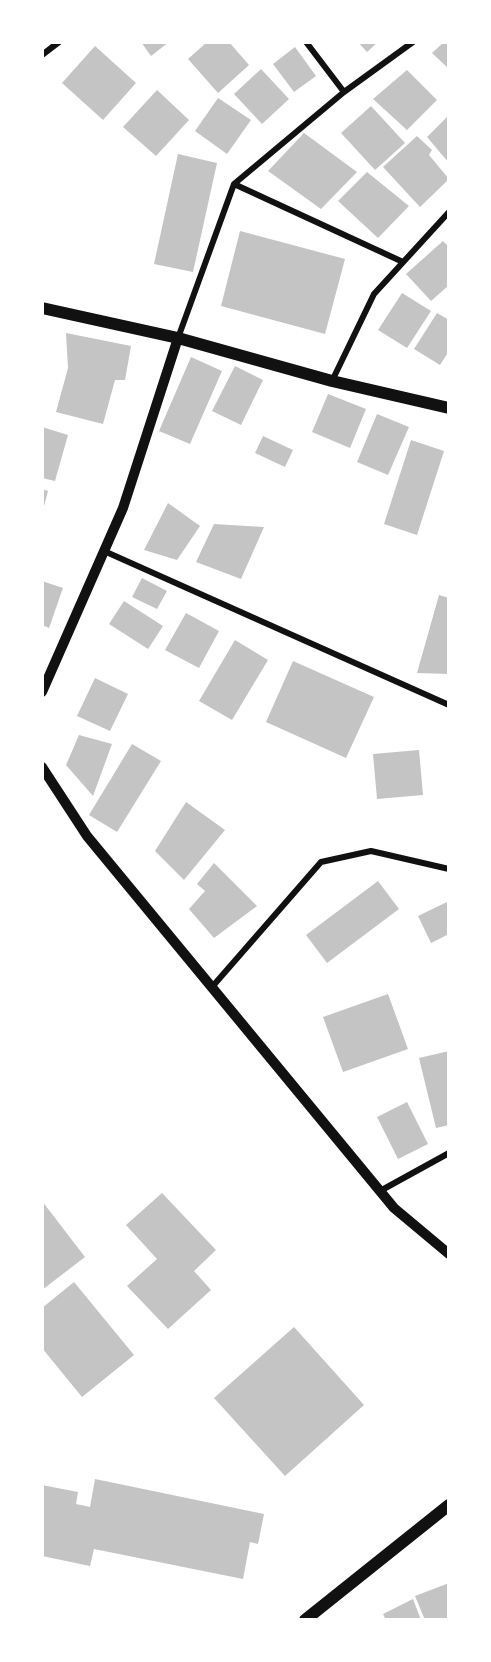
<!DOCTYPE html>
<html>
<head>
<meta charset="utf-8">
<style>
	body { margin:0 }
	#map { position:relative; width:491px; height:1662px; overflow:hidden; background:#fff; font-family:Inter,sans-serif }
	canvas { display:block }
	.frame { position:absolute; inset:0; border:44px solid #fff; pointer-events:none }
</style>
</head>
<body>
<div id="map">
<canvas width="491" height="1662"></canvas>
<div class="frame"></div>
</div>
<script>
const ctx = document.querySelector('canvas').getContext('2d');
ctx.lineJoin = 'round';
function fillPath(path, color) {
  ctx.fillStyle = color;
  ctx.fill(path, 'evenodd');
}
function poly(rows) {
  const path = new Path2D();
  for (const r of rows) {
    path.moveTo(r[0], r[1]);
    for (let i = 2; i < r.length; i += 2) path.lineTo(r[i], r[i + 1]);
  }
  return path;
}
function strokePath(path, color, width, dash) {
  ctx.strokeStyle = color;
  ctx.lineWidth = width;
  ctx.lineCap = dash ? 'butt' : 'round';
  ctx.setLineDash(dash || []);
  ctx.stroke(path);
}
const building = poly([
	[141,42,169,42,151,56],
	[207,42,229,42,249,65,218,93,188,59],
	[358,42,378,42,367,52],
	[444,42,449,42,449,69,432,53],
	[95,46,136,83,103,120,62,83],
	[295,47,316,76,294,92,273,64],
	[261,69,289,99,262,124,234,94],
	[407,70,437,100,407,130,373,99],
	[157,90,189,120,156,156,123,127],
	[218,98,251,120,227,154,195,131],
	[371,106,405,143,375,170,341,133],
	[449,115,449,163,427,137],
	[304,133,357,172,321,209,268,171],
	[417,136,432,150,429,155,449,179,420,207,383,167],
	[178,154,217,163,193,272,154,264],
	[367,172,409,206,378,238,338,201],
	[240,231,345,259,325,334,221,306],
	[443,241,449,247,449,285,431,301,406,274],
	[402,293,431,311,407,348,378,330],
	[437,313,449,320,449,351,440,365,414,349],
	[66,333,131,346,125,380,115,380,103,424,56,412,68,368],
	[191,357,222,371,190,444,159,431],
	[235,366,263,380,241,425,212,411],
	[328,394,366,409,350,448,312,432],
	[377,414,409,427,388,475,357,462],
	[42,427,68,435,55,481,42,478],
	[263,436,293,450,285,467,255,453],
	[411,440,444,451,417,535,384,524],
	[42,489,48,491,43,510,42,510],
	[168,503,200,526,177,560,144,550],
	[214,524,264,527,241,579,196,562],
	[142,578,167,591,157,609,132,597],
	[42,581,63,588,49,628,42,625],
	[439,595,449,598,449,674,417,673],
	[124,601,163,626,148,649,109,624],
	[186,613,219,631,199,668,165,650],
	[235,640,268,660,232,720,199,701],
	[293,661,374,697,346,758,266,722],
	[95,678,128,694,110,731,77,716],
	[79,735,112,744,93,796,66,765],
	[132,744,161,761,117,832,89,815],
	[419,750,423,795,377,799,373,754],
	[186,802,225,830,184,880,155,851],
	[214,863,257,906,214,938,189,909,205,891,197,884],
	[378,881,399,909,327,963,306,935],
	[449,901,449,934,431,943,418,916],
	[388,994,408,1049,343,1072,323,1017],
	[449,1051,449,1125,436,1128,419,1058],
	[407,1102,428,1144,398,1159,377,1117],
	[162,1193,216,1250,194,1271,211,1290,168,1329,127,1286,157,1259,126,1225],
	[42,1201,85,1257,42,1290],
	[74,1282,134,1355,82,1397,42,1348,42,1308],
	[294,1327,364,1405,285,1476,214,1398],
	[95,1479,264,1514,258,1544,250,1542,243,1579,94,1549,90,1566,42,1556,42,1485,78,1492,76,1504,90,1507],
	[449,1583,449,1620,425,1620,415,1596],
	[413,1599,421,1620,386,1620,383,1614]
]);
const minor = poly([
	[306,42,344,92],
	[42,55,59,42],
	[234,184,403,262],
	[178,338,234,184,344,92,413,42],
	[332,381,374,294,449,212],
	[104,551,449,705],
	[212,987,321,862,371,851,449,869],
	[380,1191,449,1153]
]);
const tertiary = poly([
	[42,692,123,508,178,338],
	[42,767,87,836,394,1208,449,1254]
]);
const secondary = poly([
	[42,308,178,338,332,381,449,408],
	[305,1620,449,1505]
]);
fillPath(building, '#c4c4c4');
strokePath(minor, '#111', 6);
strokePath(tertiary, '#111', 10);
strokePath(secondary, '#111', 12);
</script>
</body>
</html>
